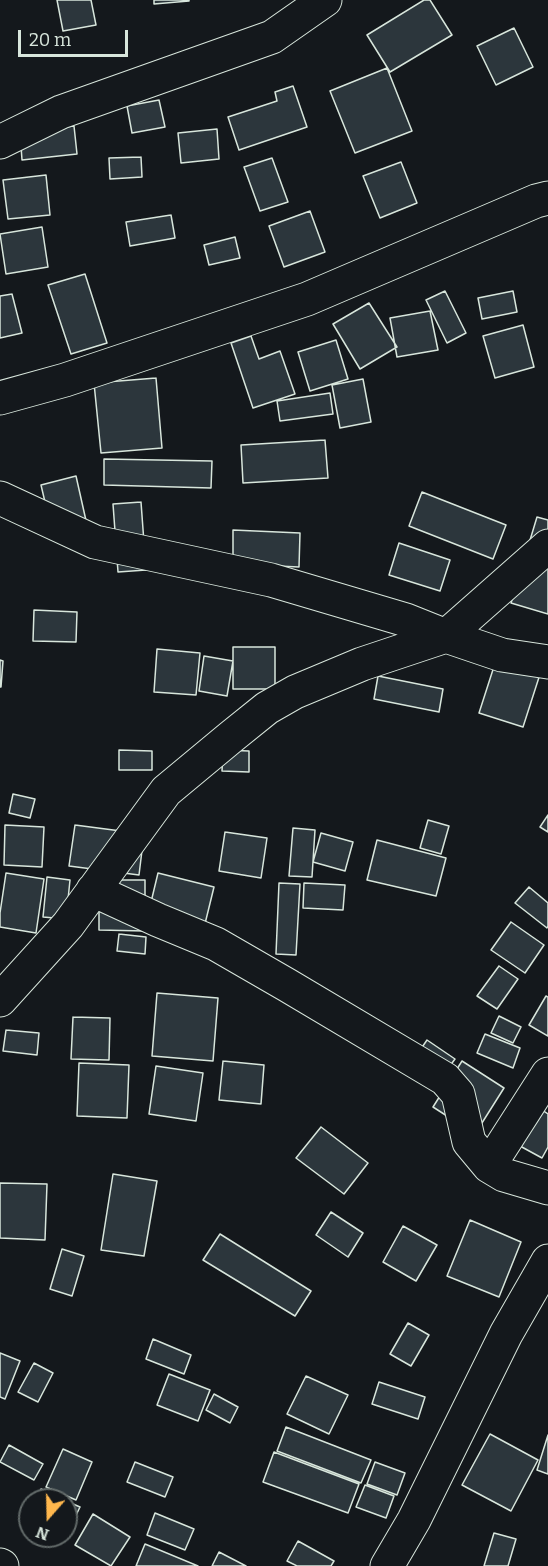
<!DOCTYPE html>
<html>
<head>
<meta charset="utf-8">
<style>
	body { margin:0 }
	#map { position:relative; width:548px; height:1566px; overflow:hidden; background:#14181c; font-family:Bitter,serif }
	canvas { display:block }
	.north { position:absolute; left:18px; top:1488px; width:60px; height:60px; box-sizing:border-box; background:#14181c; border:2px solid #626a69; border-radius:50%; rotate:200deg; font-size:16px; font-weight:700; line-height:24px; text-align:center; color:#d8e6dc }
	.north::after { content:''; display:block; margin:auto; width:21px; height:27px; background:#ffb74d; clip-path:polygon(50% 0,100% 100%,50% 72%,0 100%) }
	.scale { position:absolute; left:18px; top:30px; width:110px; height:27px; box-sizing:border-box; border:3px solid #d8e6dc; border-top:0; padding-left:8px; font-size:18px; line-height:21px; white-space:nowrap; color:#d8e6dc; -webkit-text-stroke:4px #14181c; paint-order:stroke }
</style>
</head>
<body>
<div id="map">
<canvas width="548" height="1566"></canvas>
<div class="north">N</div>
<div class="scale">20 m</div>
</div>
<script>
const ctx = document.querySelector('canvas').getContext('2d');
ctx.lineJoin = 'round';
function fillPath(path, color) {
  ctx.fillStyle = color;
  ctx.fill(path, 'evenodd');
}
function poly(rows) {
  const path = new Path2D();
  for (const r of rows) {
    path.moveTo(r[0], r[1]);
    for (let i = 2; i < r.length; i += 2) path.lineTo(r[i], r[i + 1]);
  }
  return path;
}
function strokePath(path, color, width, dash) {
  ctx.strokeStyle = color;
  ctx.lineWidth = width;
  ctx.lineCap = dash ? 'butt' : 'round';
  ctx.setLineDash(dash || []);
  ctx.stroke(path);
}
const building = poly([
	[57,0,91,0,96,25,63,31,57,0],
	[154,0,189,0,189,1,154,4,154,0],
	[424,0,430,0,452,35,390,72,367,35,424,0],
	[514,28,533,67,496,85,477,46,514,28],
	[387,68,412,131,355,153,330,91,387,68],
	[293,86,307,127,239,150,228,117,277,101,275,92,293,86],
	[159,100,165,127,132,133,127,106,159,100],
	[74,126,77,154,22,160,20,132,74,126],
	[217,129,219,159,181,163,178,133,217,129],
	[141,157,142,177,110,179,109,158,141,157],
	[272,158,288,202,260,211,244,167,272,158],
	[401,162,417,203,380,218,363,176,401,162],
	[46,175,50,215,8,219,3,180,46,175],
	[310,211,325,252,284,267,269,226,310,211],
	[171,215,175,238,130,246,126,222,171,215],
	[42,227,48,267,6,274,0,234,42,227],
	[235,237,240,258,209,265,204,245,235,237],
	[85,274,107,343,71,354,48,285,85,274],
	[445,291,466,333,447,343,426,300,445,291],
	[513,291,517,312,482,319,478,298,513,291],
	[12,294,22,333,0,338,0,296,12,294],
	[369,303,397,347,360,369,333,324,369,303],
	[430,311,438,350,397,357,390,318,430,311],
	[523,325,534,367,495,378,483,336,523,325],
	[251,336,259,359,280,351,295,394,253,408,231,343,251,336],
	[336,340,348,379,310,391,298,352,336,340],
	[156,378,162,448,101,453,94,383,156,378],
	[363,379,371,422,340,428,332,385,363,379],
	[330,393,333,414,280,421,277,401,330,393],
	[325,440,328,478,243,483,241,445,325,440],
	[104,459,212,461,211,488,104,485,104,459],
	[76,476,87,525,52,532,41,485,76,476],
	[422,492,506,525,493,559,409,526,422,492],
	[141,502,146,570,118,572,113,504,141,502],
	[537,517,548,520,548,614,511,603,537,517],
	[233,530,300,533,299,567,233,564,233,530],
	[399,543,450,560,440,591,389,575,399,543],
	[34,610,77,612,76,642,33,641,34,610],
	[233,647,275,647,275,689,233,689,233,647],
	[157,649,200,653,196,695,154,692,157,649],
	[498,654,542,668,523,727,479,713,498,654],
	[204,656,233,661,227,696,199,691,204,656],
	[0,660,3,661,1,687,0,687,0,660],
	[378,676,443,689,439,712,374,699,378,676],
	[119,750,152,751,152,770,119,770,119,750],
	[223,750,249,751,249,772,222,771,223,750],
	[13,794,35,799,30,818,9,813,13,794],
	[548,815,548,832,540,827,548,815],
	[428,820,449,826,441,854,420,848,428,820],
	[5,825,44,827,42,867,4,865,5,825],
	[75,825,144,834,139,875,69,866,75,825],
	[293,828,315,830,312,877,289,876,293,828],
	[225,832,267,838,261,878,219,871,225,832],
	[321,833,353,842,345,871,313,862,321,833],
	[377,840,446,858,436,896,367,880,377,840],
	[6,873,44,879,36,933,0,927,0,913,6,873],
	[158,873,214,887,202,936,146,923,158,873],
	[47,877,70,880,66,919,43,917,47,877],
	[99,880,145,880,145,931,99,930,99,880],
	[279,883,300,884,296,955,276,954,279,883],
	[304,883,345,885,343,910,303,908,304,883],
	[529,887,548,903,548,926,547,928,515,903,529,887],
	[511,922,544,945,525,973,491,950,511,922],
	[119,934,146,937,145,954,117,951,119,934],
	[499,966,518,979,497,1009,477,996,499,966],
	[157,993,218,998,213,1061,152,1056,157,993],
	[546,996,548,997,548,1036,529,1025,546,996],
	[499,1016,521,1027,513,1043,491,1033,499,1016],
	[73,1017,110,1018,109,1060,71,1059,73,1017],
	[6,1030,39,1033,37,1055,3,1051,6,1030],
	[485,1034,520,1048,513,1068,477,1053,485,1034],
	[427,1040,455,1059,441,1078,414,1059,427,1040],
	[223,1061,264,1065,261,1104,219,1100,223,1061],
	[462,1061,504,1088,475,1134,433,1107,462,1061],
	[79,1063,129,1065,127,1118,77,1116,79,1063],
	[156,1066,203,1073,196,1121,149,1114,156,1066],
	[542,1110,548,1114,548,1147,542,1158,520,1146,542,1110],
	[321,1127,368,1163,344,1194,296,1158,321,1127],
	[113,1174,157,1181,144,1256,101,1250,113,1174],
	[0,1183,47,1184,45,1240,0,1238,0,1183],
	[331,1212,363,1233,348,1257,316,1235,331,1212],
	[470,1220,521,1242,499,1297,447,1276,470,1220],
	[403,1226,437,1245,416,1281,383,1262,403,1226],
	[220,1234,311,1291,295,1316,203,1260,220,1234],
	[62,1249,84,1256,72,1296,50,1289,62,1249],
	[408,1323,429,1335,411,1366,390,1354,408,1323],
	[153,1339,191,1355,184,1374,146,1359,153,1339],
	[0,1353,20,1361,5,1399,0,1397,0,1353],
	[34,1363,53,1373,38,1402,18,1392,34,1363],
	[169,1374,210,1390,198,1421,157,1405,169,1374],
	[306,1376,348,1395,329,1434,287,1414,306,1376],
	[379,1382,425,1397,418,1419,372,1404,379,1382],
	[214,1394,238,1407,230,1423,206,1410,214,1394],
	[286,1427,371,1460,361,1483,277,1451,286,1427],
	[490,1434,538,1460,511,1511,462,1485,490,1434],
	[548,1435,548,1474,537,1470,548,1435],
	[9,1445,43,1464,34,1480,0,1462,9,1445],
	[63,1449,92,1462,76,1500,46,1487,63,1449],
	[274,1452,359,1484,348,1513,263,1482,274,1452],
	[135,1462,173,1477,165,1497,127,1482,135,1462],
	[375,1462,405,1473,397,1495,367,1484,375,1462],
	[365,1485,394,1496,386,1518,356,1507,365,1485],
	[41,1489,64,1500,36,1500,41,1489],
	[66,1501,80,1507,66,1536,66,1501],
	[155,1513,194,1529,185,1550,147,1535,155,1513],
	[93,1514,130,1537,111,1566,75,1545,93,1514],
	[494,1533,516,1539,508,1566,484,1566,494,1533],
	[298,1541,334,1561,331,1566,297,1566,287,1561,298,1541],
	[145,1544,198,1566,136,1566,145,1544],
	[219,1552,246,1566,212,1566,219,1552]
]);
const street = poly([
	[0,142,61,112,272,37,325,0],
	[0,398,65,380,307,299,536,201,548,198],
	[0,498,95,542,271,580,406,620,446,636,502,655,548,662],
	[93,890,158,920,216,944,287,985,445,1079,458,1094,469,1142,489,1166,504,1175,548,1188],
	[0,1000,68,925,166,791,231,737,267,708,295,692,362,664,446,636,548,546],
	[489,1166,548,1074],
	[0,1565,2,1566],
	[387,1566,414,1520,506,1334,548,1261]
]);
fillPath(building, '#2c363c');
strokePath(building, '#d8e6dc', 1.5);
strokePath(street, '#d8e6dc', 35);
strokePath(street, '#14181c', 33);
</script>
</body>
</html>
